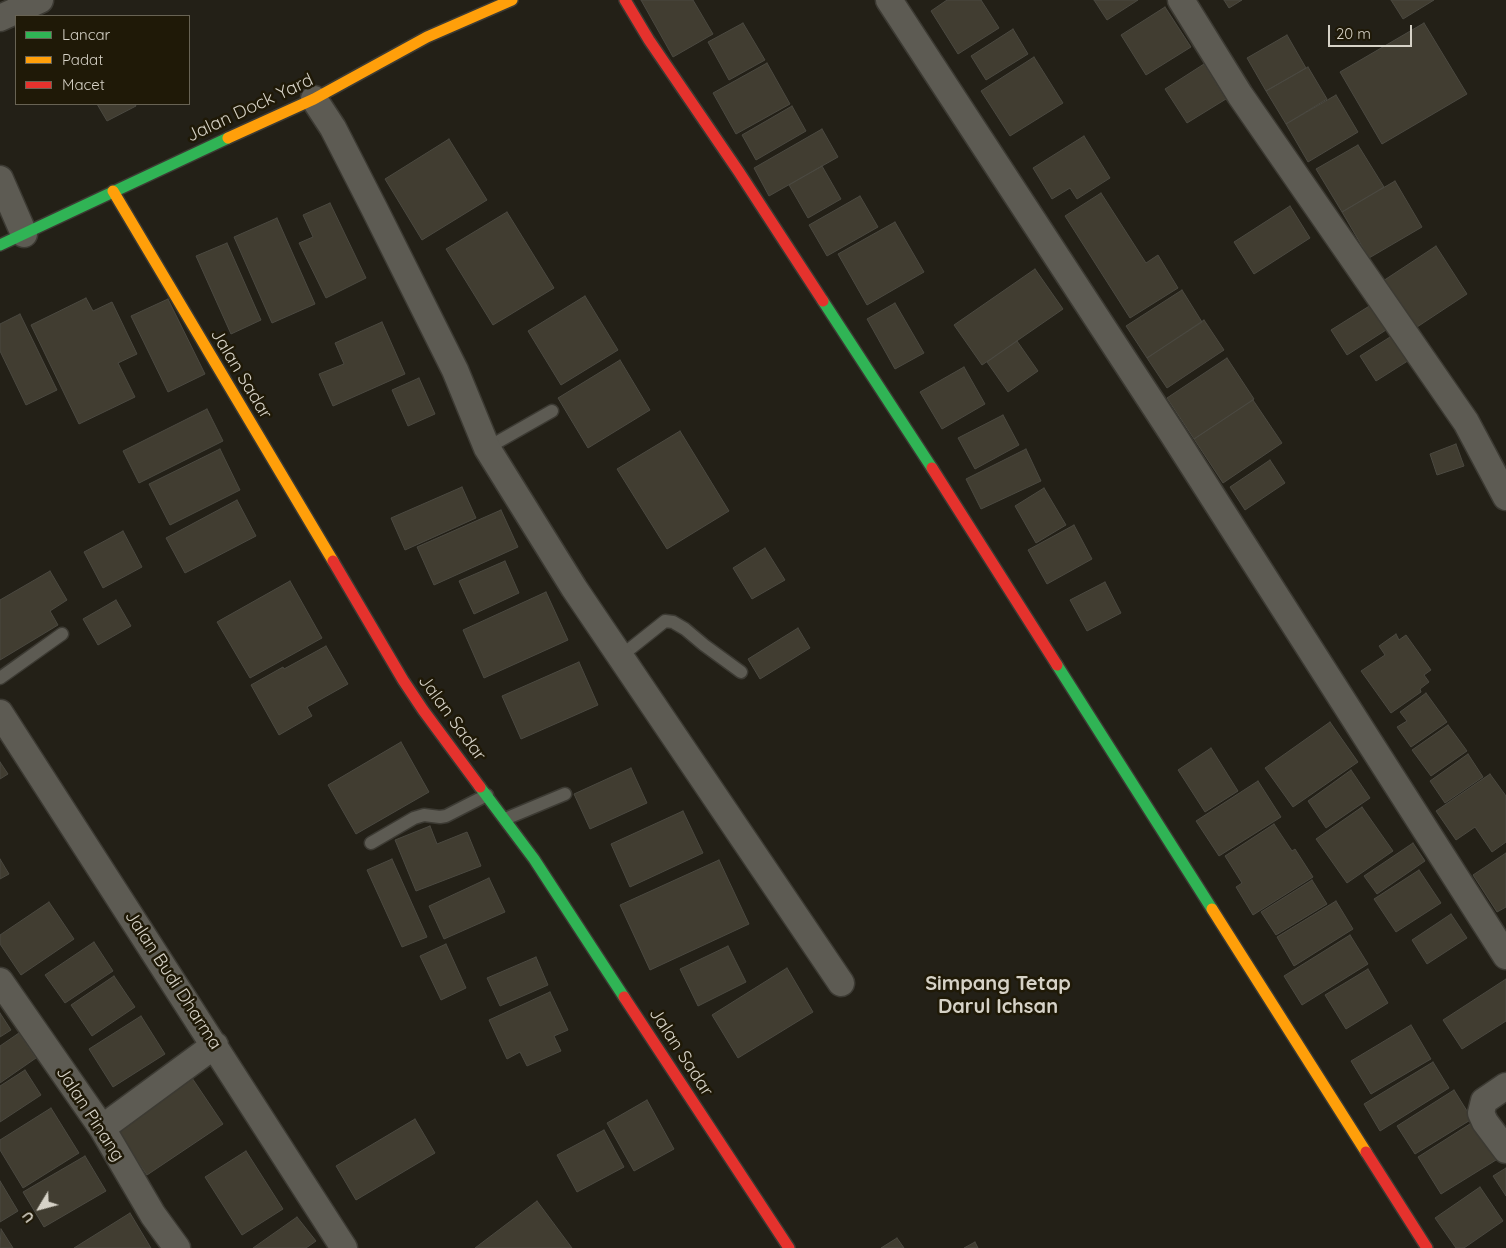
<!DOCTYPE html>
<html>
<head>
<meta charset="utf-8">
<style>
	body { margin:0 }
	#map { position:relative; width:1506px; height:1248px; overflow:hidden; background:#232017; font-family:Quicksand,sans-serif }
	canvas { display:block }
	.legend { position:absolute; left:15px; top:15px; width:175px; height:90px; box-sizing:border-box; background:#1f1907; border:1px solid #686354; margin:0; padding:6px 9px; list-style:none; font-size:15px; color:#d6d2c7 }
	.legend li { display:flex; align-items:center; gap:10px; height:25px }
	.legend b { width:25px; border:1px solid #686354 }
	.north { position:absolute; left:15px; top:1183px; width:50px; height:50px; -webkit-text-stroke:4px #1f1907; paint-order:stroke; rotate:233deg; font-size:14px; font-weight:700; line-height:20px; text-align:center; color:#d6d2c7 }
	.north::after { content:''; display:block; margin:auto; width:18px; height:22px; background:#d6d2c7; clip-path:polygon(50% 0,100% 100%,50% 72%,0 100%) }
	.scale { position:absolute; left:1328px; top:25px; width:84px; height:22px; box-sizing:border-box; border:2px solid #d6d2c7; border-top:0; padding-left:6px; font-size:15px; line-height:18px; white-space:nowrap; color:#d6d2c7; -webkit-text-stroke:4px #1f1907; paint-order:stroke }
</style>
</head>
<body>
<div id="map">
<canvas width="1506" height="1248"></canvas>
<ul class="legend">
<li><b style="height:6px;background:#30b455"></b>Lancar</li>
<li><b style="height:6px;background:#ff9f0a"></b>Padat</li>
<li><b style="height:6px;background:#e5322d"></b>Macet</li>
</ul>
<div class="north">U</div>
<div class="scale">20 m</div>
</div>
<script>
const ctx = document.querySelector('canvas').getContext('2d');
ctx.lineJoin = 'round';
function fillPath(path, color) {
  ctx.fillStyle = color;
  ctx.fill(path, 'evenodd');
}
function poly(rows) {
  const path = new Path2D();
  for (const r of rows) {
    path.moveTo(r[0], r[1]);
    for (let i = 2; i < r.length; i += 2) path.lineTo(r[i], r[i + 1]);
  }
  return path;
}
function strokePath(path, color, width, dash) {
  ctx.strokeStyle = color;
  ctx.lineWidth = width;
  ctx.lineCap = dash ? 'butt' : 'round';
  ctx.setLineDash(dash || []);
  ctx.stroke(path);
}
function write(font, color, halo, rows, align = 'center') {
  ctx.font = font + ' Quicksand,sans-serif';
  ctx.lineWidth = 5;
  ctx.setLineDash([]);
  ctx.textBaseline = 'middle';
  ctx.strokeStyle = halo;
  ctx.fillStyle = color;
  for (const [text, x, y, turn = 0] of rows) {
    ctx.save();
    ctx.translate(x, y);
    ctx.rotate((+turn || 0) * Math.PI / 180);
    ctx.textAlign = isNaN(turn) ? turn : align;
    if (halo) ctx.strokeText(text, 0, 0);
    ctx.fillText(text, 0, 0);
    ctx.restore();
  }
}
const building = poly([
	[641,0,693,0,713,34,673,57,641,0],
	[947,0,981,0,999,28,958,54,931,11,947,0],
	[1094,0,1138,0,1107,20,1094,0],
	[1224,0,1242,0,1229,8,1224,0],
	[1391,0,1434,0,1403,19,1391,0],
	[1165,7,1191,47,1146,75,1121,35,1165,7],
	[743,23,765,60,729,80,708,42,743,23],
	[1424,23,1467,94,1382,144,1340,72,1424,23],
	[1013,29,1028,54,986,80,971,56,1013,29],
	[1287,35,1306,68,1266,91,1247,58,1287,35],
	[1034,57,1063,103,1010,136,981,91,1034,57],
	[767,63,790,104,736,134,713,93,767,63],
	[1204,64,1226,99,1187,123,1165,89,1204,64],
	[1308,67,1327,99,1286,124,1266,91,1308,67],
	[1336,95,1358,132,1308,162,1286,124,1336,95],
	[97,104,135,104,136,106,107,121,97,104],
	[792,106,806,131,756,160,742,135,792,106],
	[822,129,838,157,769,196,754,168,822,129],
	[1084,136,1110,178,1077,199,1070,188,1052,199,1033,168,1084,136],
	[449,139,487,200,422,240,385,179,449,139],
	[1358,145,1384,187,1342,212,1316,169,1358,145],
	[822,166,841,199,808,218,789,185,822,166],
	[1395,181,1422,227,1369,258,1342,212,1395,181],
	[1101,193,1146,263,1158,255,1178,288,1130,318,1065,216,1101,193],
	[860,196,878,227,827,256,809,225,860,196],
	[330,203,366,278,326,298,299,243,313,237,303,215,330,203],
	[1290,206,1310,238,1254,274,1234,242,1290,206],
	[507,212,554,288,493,325,446,249,507,212],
	[277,218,315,304,272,323,234,237,277,218],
	[895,222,924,272,867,305,838,254,895,222],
	[227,243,261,320,231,334,196,256,227,243],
	[1436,246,1467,294,1414,329,1383,281,1436,246],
	[1035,269,1063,309,982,365,954,325,1035,269],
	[1182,290,1202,322,1147,358,1126,326,1182,290],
	[585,296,618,350,561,385,528,331,585,296],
	[86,298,93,311,112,302,137,354,118,363,135,397,79,424,31,325,86,298],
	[168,299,205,374,168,392,131,316,168,299],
	[895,303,924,353,895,369,867,319,895,303],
	[1371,305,1386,330,1347,355,1331,330,1371,305],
	[20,314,57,390,26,405,0,351,0,324,20,314],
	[1204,320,1224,350,1167,388,1147,358,1204,320],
	[382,322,405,374,333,406,319,374,344,364,335,343,382,322],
	[1398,332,1414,357,1376,381,1360,356,1398,332],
	[1017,341,1038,371,1008,392,987,362,1017,341],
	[1227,358,1254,399,1194,439,1167,398,1227,358],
	[620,360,650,410,588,448,558,398,620,360],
	[964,367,985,404,942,429,920,392,964,367],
	[419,378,435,414,408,426,392,390,419,378],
	[1253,400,1282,443,1223,483,1194,439,1253,400],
	[207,409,223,441,139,483,123,451,207,409],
	[1003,415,1019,445,975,469,958,438,1003,415],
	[680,431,729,511,667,549,617,469,680,431],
	[1456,444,1464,466,1437,475,1430,454,1456,444],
	[220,449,240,490,170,525,149,484,220,449],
	[1026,449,1041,481,981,509,966,479,1026,449],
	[1270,460,1285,483,1245,510,1230,487,1270,460],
	[462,487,476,518,405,550,391,518,462,487],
	[1044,488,1066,525,1036,543,1015,506,1044,488],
	[237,500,256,536,185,573,166,538,237,500],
	[501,510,518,547,434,585,417,547,501,510],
	[1074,525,1092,559,1047,584,1028,550,1074,525],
	[123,531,142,567,103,588,84,552,123,531],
	[765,548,785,580,752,599,733,568,765,548],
	[505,561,519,593,474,614,459,581,505,561],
	[50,571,67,600,50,611,58,625,0,660,0,600,50,571],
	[290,581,322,638,250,678,217,622,290,581],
	[1105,582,1121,613,1087,631,1070,600,1105,582],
	[546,592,568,640,484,678,463,630,546,592],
	[116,600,131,626,98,645,83,619,116,600],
	[798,628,810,648,760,679,748,659,798,628],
	[1396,634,1399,640,1406,635,1431,670,1424,675,1429,682,1420,689,1421,692,1391,713,1361,671,1385,655,1379,646,1396,634],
	[326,646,348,684,307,707,312,716,279,735,251,685,283,667,284,669,326,646],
	[579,662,598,705,521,739,502,696,579,662],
	[1426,693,1447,722,1411,747,1397,727,1407,721,1400,712,1426,693],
	[1330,722,1358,762,1293,807,1265,768,1330,722],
	[1448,725,1467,751,1431,776,1412,750,1448,725],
	[401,742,429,792,356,834,328,785,401,742],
	[1211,748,1238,791,1205,812,1178,770,1211,748],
	[1468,754,1483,777,1445,803,1430,781,1468,754],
	[0,762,8,774,0,779,0,762],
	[631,768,647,803,590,829,574,794,631,768],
	[1351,770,1370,798,1326,828,1308,801,1351,770],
	[1490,774,1506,796,1506,842,1492,852,1475,827,1456,840,1436,811,1490,774],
	[1258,781,1281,817,1219,856,1196,821,1258,781],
	[1362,807,1393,851,1347,883,1316,839,1362,807],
	[683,811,703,853,630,887,611,844,683,811],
	[1274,824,1292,851,1295,849,1313,877,1253,915,1236,887,1242,883,1225,856,1274,824],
	[430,826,437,844,467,832,481,866,416,891,395,840,430,826],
	[1413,843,1425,861,1377,894,1364,876,1413,843],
	[1506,853,1506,907,1497,912,1473,875,1506,853],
	[0,859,9,874,0,879,0,859],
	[392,859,427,937,402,947,367,870,392,859],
	[719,860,749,924,650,970,620,905,719,860],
	[1419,870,1441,903,1396,932,1374,899,1419,870],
	[489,878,505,912,444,939,429,906,489,878],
	[1312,880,1327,904,1276,935,1261,912,1312,880],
	[1336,901,1353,929,1294,966,1277,937,1336,901],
	[49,902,74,939,21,975,0,944,0,935,49,902],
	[1451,914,1467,938,1427,964,1412,940,1451,914],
	[1350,935,1368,964,1302,1005,1284,976,1350,935],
	[94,942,113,971,65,1003,45,975,94,942],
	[446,944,466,988,441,1000,420,956,446,944],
	[728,946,746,982,698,1006,680,969,728,946],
	[536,957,548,985,500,1006,487,978,536,957],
	[787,968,813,1012,738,1058,712,1015,787,968],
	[1368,969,1388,1003,1346,1029,1325,995,1368,969],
	[114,976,135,1007,92,1036,71,1005,114,976],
	[1506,979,1506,1021,1462,1049,1443,1020,1506,979],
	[550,992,568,1030,554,1036,561,1051,527,1066,520,1052,507,1059,489,1020,550,992],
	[0,1013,11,1030,0,1037,0,1013],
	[141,1016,165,1054,113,1087,89,1049,141,1016],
	[1411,1025,1431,1059,1371,1094,1351,1061,1411,1025],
	[19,1033,36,1058,0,1083,0,1046,19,1033],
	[1433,1062,1449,1088,1380,1131,1364,1104,1433,1062],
	[25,1070,41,1095,0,1122,0,1086,25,1070],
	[190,1075,223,1124,147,1175,114,1127,190,1075],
	[1454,1090,1472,1119,1415,1154,1397,1126,1454,1090],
	[647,1100,674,1149,634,1171,607,1123,647,1100],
	[51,1108,79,1153,23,1188,0,1150,0,1140,51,1108],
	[415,1119,435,1153,356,1200,336,1166,415,1119],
	[1473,1122,1496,1160,1441,1194,1418,1157,1473,1122],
	[604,1130,624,1167,577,1192,557,1155,604,1130],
	[246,1151,283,1209,242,1235,205,1177,246,1151],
	[85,1156,106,1191,44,1227,23,1192,85,1156],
	[1506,1168,1506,1196,1493,1176,1506,1168],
	[0,1181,18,1211,0,1222,0,1181],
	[1480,1187,1503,1221,1464,1248,1456,1248,1435,1218,1480,1187],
	[537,1201,572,1248,475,1248,537,1201],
	[130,1213,151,1248,74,1248,130,1213],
	[297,1217,316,1241,306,1248,253,1248,297,1217],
	[1,1229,13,1248,0,1248,1,1229],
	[897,1238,904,1248,881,1248,897,1238],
	[975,1242,978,1248,964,1248,975,1242]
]);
const lane = poly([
	[487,448,552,411],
	[621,656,665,621,673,622,685,629,704,645,741,672],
	[0,678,62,634],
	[505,819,565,794],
	[371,843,414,818,424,815,440,817,446,816,487,795]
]);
const street = poly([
	[889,0,1172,433,1506,956],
	[1181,0,1240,95,1466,422,1506,497],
	[0,18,40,0],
	[314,99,333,128,375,210,455,370,487,448,574,588,841,983],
	[0,179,24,234],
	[0,713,344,1248],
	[0,981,102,1128,153,1215,177,1248],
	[1506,1086,1484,1101,1481,1113,1485,1122,1506,1150],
	[102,1128,215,1045]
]);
const fast = poly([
	[0,245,228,138],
	[823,301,932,468],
	[1057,665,1212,909],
	[480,787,534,859,624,997]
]);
const slow = poly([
	[228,138,314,99,427,37,512,0],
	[113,191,333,561],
	[1212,909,1366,1152]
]);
const jam = poly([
	[625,0,649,40,739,172,823,301],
	[932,468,1057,665],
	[333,561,403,680,423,710,480,787],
	[624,997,789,1248],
	[1366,1152,1427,1248]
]);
const streetNames = [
	["Jalan Dock Yard",250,108,-25],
	["Jalan Sadar",241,374,59],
	["Jalan Sadar",452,718,54],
	["Jalan Budi Dharma",173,980,57],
	["Jalan Sadar",681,1052,57],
	["Jalan Pinang",90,1114,57]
];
const quarterNames = [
	["Simpang Tetap",998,984],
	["Darul Ichsan",998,1007]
];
fillPath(building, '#413d31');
strokePath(building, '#4b4941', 1);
strokePath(lane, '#3c3a33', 15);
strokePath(street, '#3c3a33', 29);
strokePath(fast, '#3c3a33', 14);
strokePath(slow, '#3c3a33', 14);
strokePath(jam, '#3c3a33', 14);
strokePath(lane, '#5d5b53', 12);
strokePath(street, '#5d5b53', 26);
strokePath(fast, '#30b455', 11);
strokePath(slow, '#ff9f0a', 11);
strokePath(jam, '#e5322d', 11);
write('18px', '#d6d2c7', '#1f1907', streetNames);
write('bold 20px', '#d6d2c7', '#1f1907', quarterNames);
</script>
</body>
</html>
